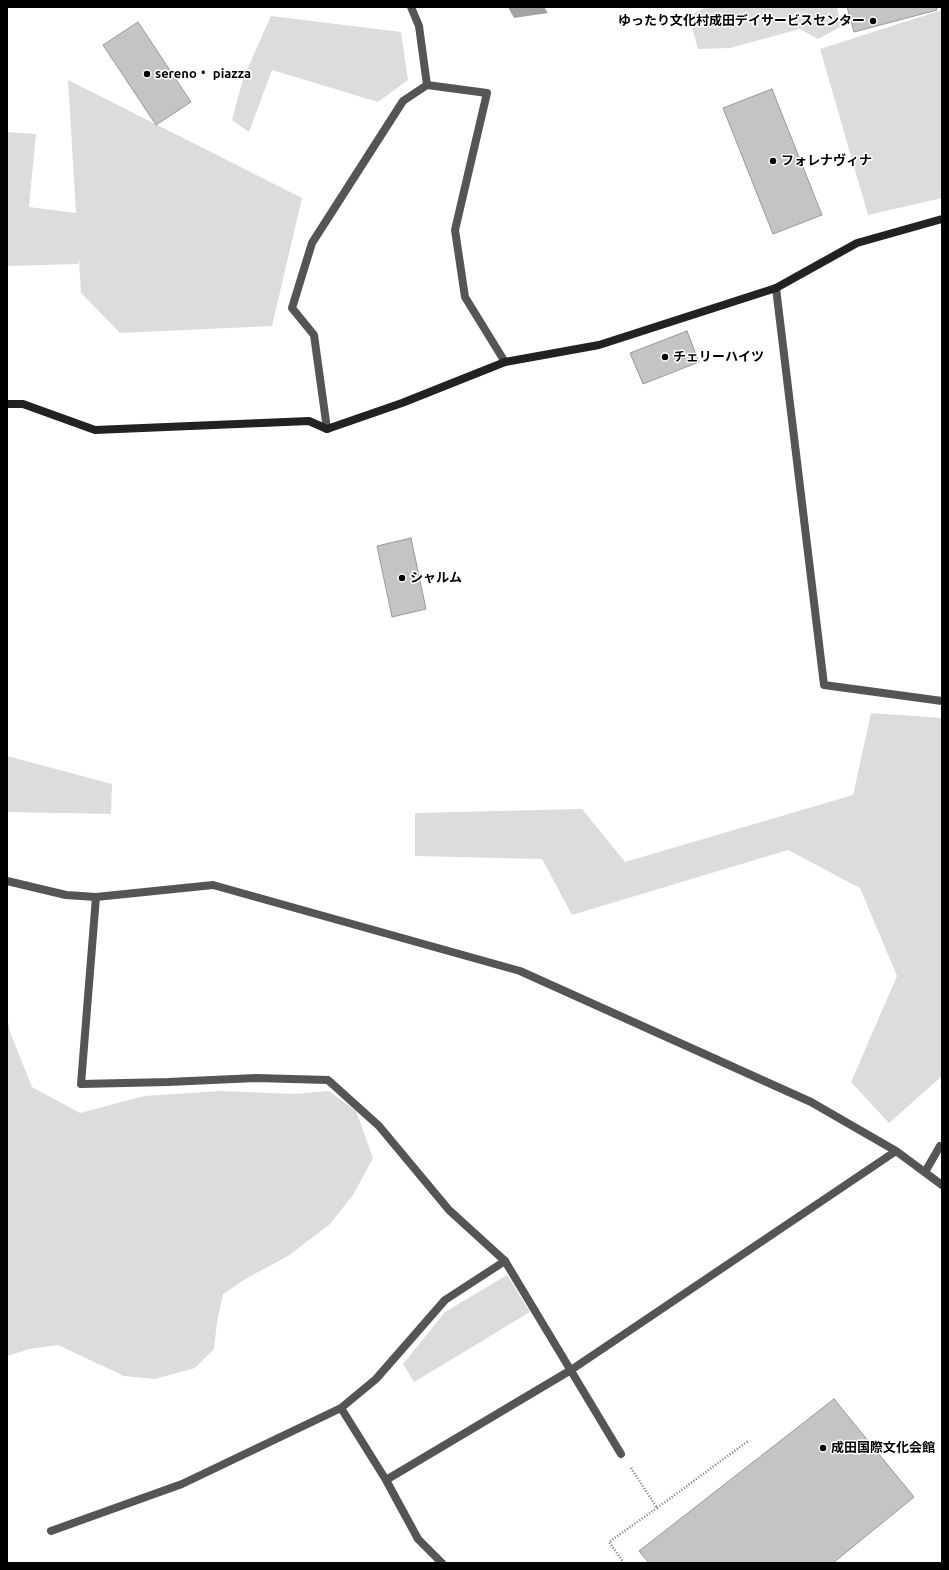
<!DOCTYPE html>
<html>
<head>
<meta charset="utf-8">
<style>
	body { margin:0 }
	#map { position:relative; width:949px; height:1570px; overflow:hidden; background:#fff; font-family:Ubuntu,sans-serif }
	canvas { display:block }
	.frame { position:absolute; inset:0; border:8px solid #000; pointer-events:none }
</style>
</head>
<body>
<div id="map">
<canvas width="949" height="1570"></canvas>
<div class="frame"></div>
</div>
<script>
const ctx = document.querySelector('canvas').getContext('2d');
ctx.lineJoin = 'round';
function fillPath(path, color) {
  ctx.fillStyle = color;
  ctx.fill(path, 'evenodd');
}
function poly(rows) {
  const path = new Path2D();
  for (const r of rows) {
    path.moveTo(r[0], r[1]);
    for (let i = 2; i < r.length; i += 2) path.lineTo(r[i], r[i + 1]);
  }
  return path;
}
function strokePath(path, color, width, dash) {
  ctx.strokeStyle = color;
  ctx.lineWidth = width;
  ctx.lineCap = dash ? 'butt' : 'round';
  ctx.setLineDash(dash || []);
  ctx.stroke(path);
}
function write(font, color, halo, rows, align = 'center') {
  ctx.font = font + ' Ubuntu,"Noto Sans JP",sans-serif';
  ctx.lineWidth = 3;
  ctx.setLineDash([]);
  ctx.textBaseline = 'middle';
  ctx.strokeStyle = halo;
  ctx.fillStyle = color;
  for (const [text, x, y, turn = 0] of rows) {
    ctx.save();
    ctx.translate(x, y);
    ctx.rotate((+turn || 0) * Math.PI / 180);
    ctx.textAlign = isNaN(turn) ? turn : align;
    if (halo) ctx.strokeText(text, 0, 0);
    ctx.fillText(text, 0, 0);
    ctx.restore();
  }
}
const green = poly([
	[706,7,837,7,842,26,818,39,800,29,730,48,698,49,689,16],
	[942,10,942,198,868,215,820,49],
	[271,16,401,32,408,80,378,102,272,70,249,132,232,120,243,79],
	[68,80,302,198,272,326,120,333,81,293,79,259,78,264,7,266,7,132,36,134,29,207,76,213],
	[871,713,942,718,942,1076,889,1123,851,1082,897,976,860,888,788,850,572,915,542,859,415,856,415,813,582,809,625,862,853,795],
	[7,756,112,784,111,814,7,812],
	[7,1016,10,1032,32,1087,80,1113,144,1096,222,1091,295,1094,329,1091,356,1111,373,1158,353,1195,330,1224,288,1256,247,1278,223,1294,217,1322,214,1349,195,1368,155,1379,124,1376,58,1345,29,1349,7,1356],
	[507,1275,530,1312,414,1382,403,1364,445,1312]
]);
const water = poly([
	[508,7,544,7,548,13,514,18]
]);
const building = poly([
	[847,7,936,7,937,10,854,32,847,7],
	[138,22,191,102,156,125,103,45,138,22],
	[772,89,822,215,773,234,723,108,772,89],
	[687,331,699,362,643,384,630,353,687,331],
	[411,538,426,609,392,617,377,546,411,538],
	[834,1399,914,1497,833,1563,649,1563,639,1551,834,1399]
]);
const path = poly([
	[631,1468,657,1508,748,1441],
	[624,1563,609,1542,657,1508]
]);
const lane = poly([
	[96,897,81,1084,168,1082,256,1078,328,1080,379,1126,449,1210,505,1261],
	[925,1172,940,1146,942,1148]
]);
const street = poly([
	[411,7,419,26,427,85,487,93,455,230,465,297,505,362],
	[776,288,824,685,942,701],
	[327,429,314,335,292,308,312,243,403,101,427,85],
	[7,881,66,895,96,897,213,885,520,971,811,1102,896,1151],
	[341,1408,386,1480],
	[51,1531,182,1484,341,1408,376,1379,445,1300,505,1261,621,1454],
	[442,1563,418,1539,386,1480,571,1370,896,1151,942,1185]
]);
const secondary = poly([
	[7,404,23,404,95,430,309,421,327,429,402,403,505,362,599,345,776,288,857,243,942,219]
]);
const markers = [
	[873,21,4,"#000"],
	[147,74,4,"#000"],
	[773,161,4,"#000"],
	[665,357,4,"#000"],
	[402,578,4,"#000"],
	[823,1448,4,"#000"]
];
const poiNames = [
	["ゆったり文化村成田デイサービスセンター",865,21,"right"],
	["sereno・ piazza",155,74],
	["フォレナヴィナ",781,161],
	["チェリーハイツ",673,357],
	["シャルム",410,578],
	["成田国際文化会館",831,1448]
];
fillPath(green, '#dcdcdc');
fillPath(water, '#a3a3a3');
fillPath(building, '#c4c4c4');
strokePath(building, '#999', 1);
strokePath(path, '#777', 2.5, [1, 2]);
strokePath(lane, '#555', 8);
strokePath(street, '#555', 8);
strokePath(secondary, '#222', 8);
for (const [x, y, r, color] of markers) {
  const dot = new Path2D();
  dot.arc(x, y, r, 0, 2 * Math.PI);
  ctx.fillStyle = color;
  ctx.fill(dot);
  strokePath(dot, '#fff', 1.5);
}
write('bold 13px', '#000', '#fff', poiNames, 'left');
</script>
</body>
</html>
